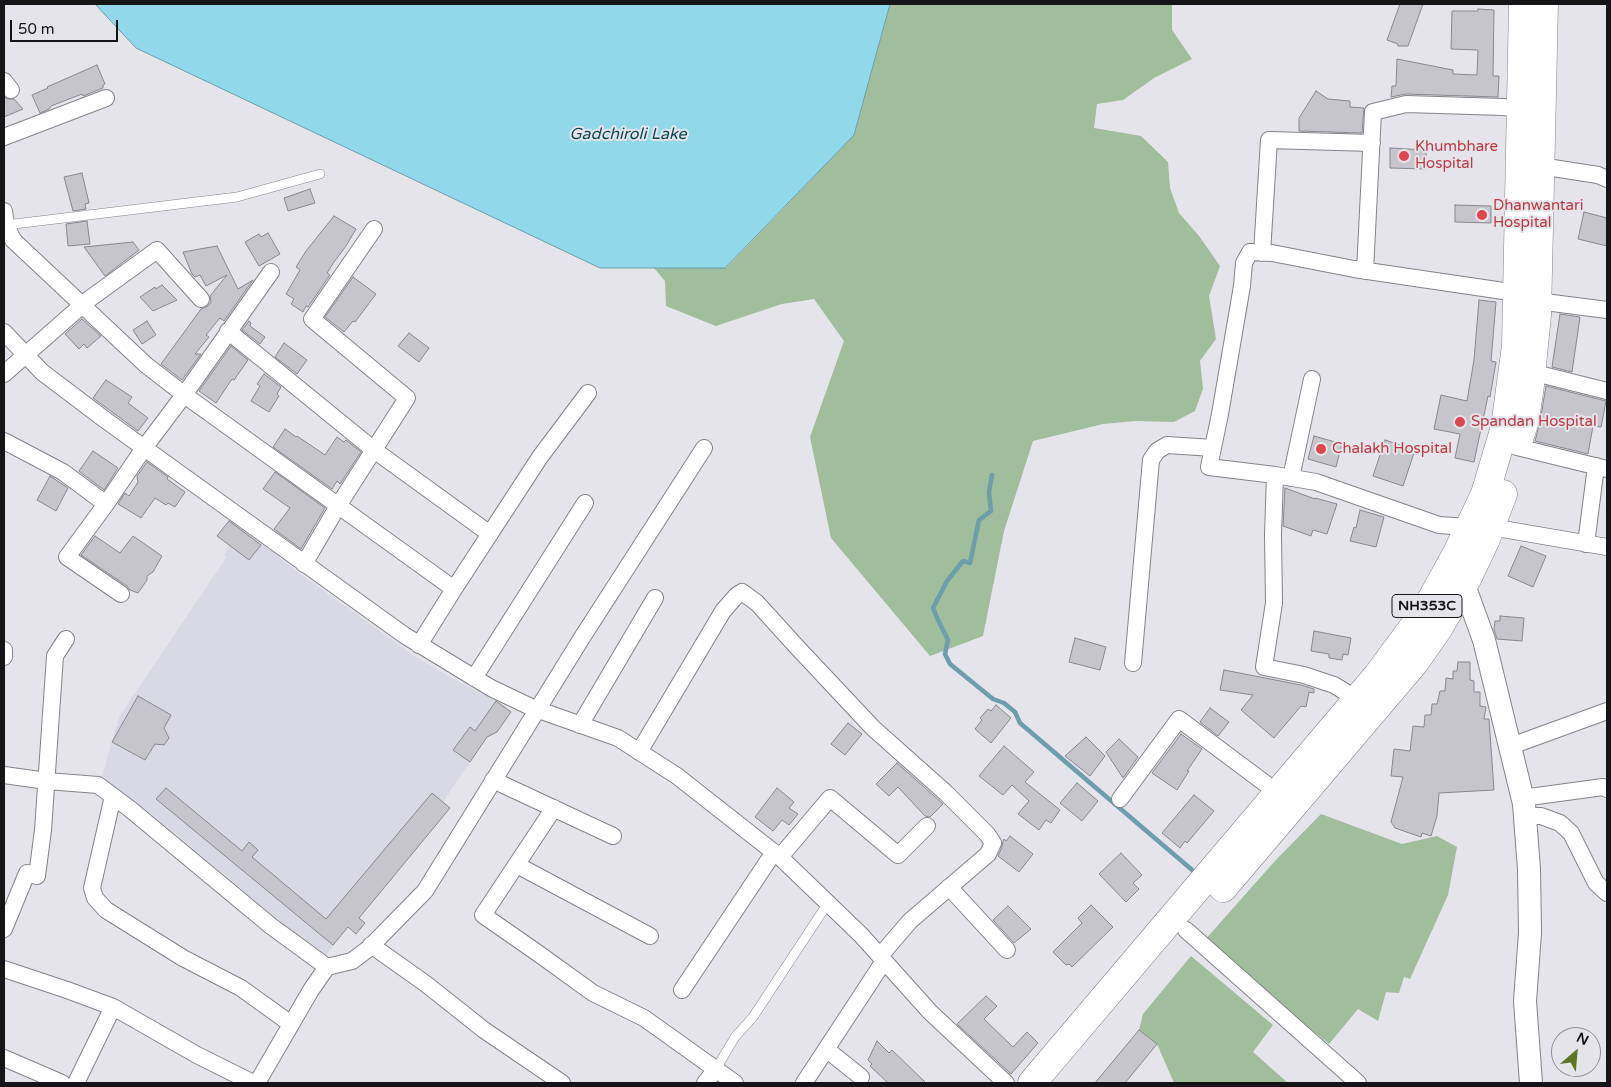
<!DOCTYPE html>
<html>
<head>
<meta charset="utf-8">
<style>
	body { margin:0 }
	#map { position:relative; width:1611px; height:1087px; overflow:hidden; background:#e5e4eb; font-family:"Varela Round",sans-serif }
	canvas { display:block }
	.frame { position:absolute; inset:0; border:5px solid #151517; pointer-events:none }
	.north { position:absolute; left:1551px; top:1027px; width:50px; height:50px; box-sizing:border-box; background:#e5e4eb; border:1px solid #929196; border-radius:50%; rotate:27deg; font-size:14px; font-weight:700; line-height:20px; text-align:center; color:#151517 }
	.north::after { content:''; display:block; margin:auto; width:18px; height:22px; background:#5e7526; clip-path:polygon(50% 0,100% 100%,50% 72%,0 100%) }
	.scale { position:absolute; left:10px; top:20px; width:108px; height:22px; box-sizing:border-box; border:2px solid #151517; border-top:0; padding-left:6px; font-size:15px; line-height:18px; white-space:nowrap; color:#151517; -webkit-text-stroke:4px #e5e4eb; paint-order:stroke }
</style>
</head>
<body>
<div id="map">
<canvas width="1611" height="1087"></canvas>
<div class="frame"></div>
<div class="north">N</div>
<div class="scale">50 m</div>
</div>
<script>
const ctx = document.querySelector('canvas').getContext('2d');
ctx.lineJoin = 'round';
function fillPath(path, color) {
  ctx.fillStyle = color;
  ctx.fill(path, 'evenodd');
}
function poly(rows) {
  const path = new Path2D();
  for (const r of rows) {
    path.moveTo(r[0], r[1]);
    for (let i = 2; i < r.length; i += 2) path.lineTo(r[i], r[i + 1]);
  }
  return path;
}
function strokePath(path, color, width, dash) {
  ctx.strokeStyle = color;
  ctx.lineWidth = width;
  ctx.lineCap = dash ? 'butt' : 'round';
  ctx.setLineDash(dash || []);
  ctx.stroke(path);
}
function write(font, color, halo, rows, align = 'center') {
  ctx.font = font + ' "Varela Round",sans-serif';
  ctx.lineWidth = 4;
  ctx.setLineDash([]);
  ctx.textBaseline = 'middle';
  ctx.strokeStyle = halo;
  ctx.fillStyle = color;
  for (const [text, x, y, turn = 0] of rows) {
    ctx.save();
    ctx.translate(x, y);
    ctx.rotate((+turn || 0) * Math.PI / 180);
    ctx.textAlign = isNaN(turn) ? turn : align;
    if (halo) ctx.strokeText(text, 0, 0);
    ctx.fillText(text, 0, 0);
    ctx.restore();
  }
}
const built = poly([
	[231,518,299,573,416,657,459,682,496,701,511,712,497,732,494,734,490,732,443,802,450,808,359,918,365,923,356,934,348,927,326,955,292,931,178,836,102,776,119,717,226,558,224,555,230,545,217,536]
]);
const green = poly([
	[890,4,1172,4,1172,30,1192,59,1154,78,1123,100,1097,104,1094,128,1141,136,1168,162,1170,188,1179,213,1199,236,1220,266,1209,296,1216,339,1200,361,1203,389,1195,411,1174,422,1136,421,1103,424,1033,441,1004,531,983,636,930,656,831,538,810,437,844,341,814,299,782,304,716,326,666,306,665,281,654,268,726,268,854,135],
	[1321,814,1402,844,1437,836,1457,847,1448,895,1410,979,1404,977,1399,993,1386,992,1378,1021,1358,1009,1329,1044,1204,941,1274,862],
	[1191,956,1273,1025,1253,1052,1288,1083,1174,1083,1157,1044,1139,1030,1143,1014]
]);
const water = poly([
	[95,4,890,4,854,135,725,268,600,268,136,48,95,4]
]);
const stream = poly([
	[992,475,989,492,991,511,979,520,970,563,963,561,947,581,933,608,938,620,948,640,945,654,950,664,993,699,1004,703,1015,712,1020,723,1198,875]
]);
const building = poly([
	[1400,4,1423,4,1408,46,1398,46,1398,44,1387,40,1400,4],
	[1478,9,1494,10,1493,76,1499,76,1498,97,1406,94,1391,97,1392,86,1396,86,1397,59,1453,70,1453,74,1477,75,1478,50,1451,49,1452,11,1478,11,1478,9],
	[97,65,105,84,103,85,103,88,83,96,82,94,51,106,49,109,40,113,32,95,48,88,47,87,97,65],
	[1316,91,1328,99,1350,101,1350,107,1364,108,1362,133,1299,131,1299,118,1316,91],
	[4,97,8,99,14,99,23,109,4,117,4,97],
	[1390,148,1426,150,1426,169,1390,168,1390,148],
	[82,173,89,203,85,204,86,209,73,211,64,177,82,173],
	[310,189,315,203,288,211,284,198,310,189],
	[1455,205,1491,206,1491,223,1455,222,1455,205],
	[1584,212,1607,218,1607,246,1578,239,1584,212],
	[334,216,356,229,346,246,334,262,327,273,330,275,308,307,306,306,303,312,291,304,294,299,286,294,300,270,296,267,306,251,334,216],
	[87,221,90,244,68,246,66,224,87,221],
	[268,233,280,254,259,266,245,242,259,234,261,237,268,233],
	[133,242,139,250,105,276,84,247,133,242],
	[217,246,238,289,253,280,224,321,220,318,206,335,209,337,195,354,201,354,182,380,161,364,201,309,208,306,211,302,210,296,227,275,206,286,200,275,195,277,192,274,183,252,217,246],
	[353,277,376,294,355,322,353,321,344,332,325,317,353,277],
	[162,285,177,300,153,311,140,297,155,287,156,289,162,285],
	[1479,300,1496,302,1491,361,1496,362,1490,397,1488,396,1474,462,1455,458,1460,434,1434,429,1441,395,1467,401,1474,360,1479,300],
	[1560,314,1580,317,1572,372,1552,367,1560,314],
	[82,319,101,336,87,348,84,344,79,349,65,334,82,319],
	[147,321,156,335,142,344,133,330,147,321],
	[249,321,251,323,250,326,265,337,260,344,242,330,249,321],
	[409,333,429,348,419,362,398,346,409,333],
	[284,343,307,360,297,374,275,357,284,343],
	[231,346,248,360,234,380,232,379,216,403,199,391,231,346],
	[264,374,281,387,277,394,279,396,269,412,251,401,260,386,257,384,264,374],
	[106,380,132,397,128,403,148,418,138,431,93,398,106,380],
	[1546,386,1606,401,1601,427,1593,426,1588,454,1535,441,1540,422,1546,386],
	[285,429,296,437,297,436,325,455,337,437,344,442,346,440,361,452,340,484,337,481,332,489,273,447,285,429],
	[1314,436,1342,444,1336,467,1308,459,1314,436],
	[1385,440,1415,450,1403,486,1373,476,1385,440],
	[93,451,118,468,104,490,79,471,93,451],
	[147,462,168,477,167,479,185,492,175,507,168,503,166,505,155,498,141,518,118,504,125,493,129,496,138,482,137,476,147,462],
	[275,472,325,508,301,549,274,529,290,508,263,489,275,472],
	[50,476,68,488,56,511,37,500,50,476],
	[1285,488,1315,499,1315,498,1337,504,1327,534,1313,530,1311,536,1283,526,1285,488],
	[1360,510,1384,517,1376,547,1350,541,1354,527,1356,528,1360,510],
	[229,521,261,545,249,560,217,536,229,521],
	[95,536,120,553,133,536,162,556,153,572,147,576,147,580,138,593,130,590,127,586,81,555,95,536],
	[1521,546,1546,556,1533,587,1508,576,1521,546],
	[1500,616,1524,618,1522,641,1497,639,1494,629,1495,621,1500,621,1500,616],
	[1314,631,1351,638,1348,655,1343,654,1342,660,1329,658,1329,654,1311,651,1314,631],
	[1075,638,1106,647,1100,670,1069,662,1075,638],
	[1458,662,1470,662,1470,680,1474,681,1474,692,1480,692,1480,706,1486,707,1484,719,1489,719,1494,790,1439,793,1437,816,1431,836,1422,833,1421,837,1395,828,1391,822,1403,777,1391,776,1394,749,1410,751,1413,726,1424,727,1425,715,1431,715,1432,704,1437,704,1440,691,1445,691,1446,678,1453,679,1453,671,1457,671,1458,662],
	[1224,670,1301,685,1314,689,1314,693,1309,692,1306,707,1301,706,1274,738,1241,710,1253,695,1220,690,1224,670],
	[138,696,171,715,164,728,169,738,164,745,155,744,145,760,112,742,138,696],
	[496,701,511,712,497,732,487,737,470,762,453,750,470,727,475,731,496,701],
	[996,705,1011,718,991,743,975,729,982,720,980,718,988,709,991,711,996,705],
	[1210,708,1229,722,1218,736,1200,722,1210,708],
	[848,723,862,734,845,755,831,744,848,723],
	[1181,734,1202,749,1187,771,1189,771,1177,790,1152,773,1181,734],
	[1086,737,1105,756,1090,776,1065,756,1086,737],
	[1119,739,1138,757,1123,778,1106,752,1119,739],
	[1004,746,1034,772,1025,782,1060,810,1051,823,1046,820,1039,830,1018,814,1029,801,1012,785,1003,795,979,776,1004,746],
	[897,763,943,804,930,817,925,816,898,787,889,796,876,784,897,763],
	[1077,783,1098,801,1082,821,1060,803,1077,783],
	[166,788,242,851,249,842,258,850,252,857,326,919,432,793,450,808,359,918,365,923,356,934,348,927,333,945,156,799,166,788],
	[777,788,794,802,789,808,798,814,789,825,782,820,773,831,755,817,777,788],
	[1194,795,1214,811,1187,843,1185,841,1180,848,1162,833,1194,795],
	[1010,836,1033,854,1019,872,998,856,1002,847,1003,841,1004,839,1006,841,1010,836],
	[1121,853,1142,875,1133,883,1139,889,1126,902,1099,874,1121,853],
	[1091,905,1113,927,1072,967,1069,964,1066,965,1053,952,1082,923,1078,918,1091,905],
	[1008,906,1031,929,1014,943,993,920,1008,906],
	[986,996,997,1006,984,1019,1013,1047,1027,1032,1038,1043,1011,1074,957,1024,986,996],
	[1139,1030,1157,1044,1125,1083,1095,1083,1139,1030],
	[877,1041,889,1053,892,1050,926,1083,888,1083,870,1066,872,1064,868,1060,877,1041]
]);
const lane = poly([
	[6,225,237,197,320,174],
	[716,1069,735,1037,753,1017,828,903]
]);
const street = poly([
	[4,81,11,90],
	[4,137,106,98],
	[1540,166,1598,175,1607,179],
	[4,211,6,225,13,240,146,365,190,399,454,589],
	[1262,253,1269,140,1372,143],
	[1365,271,1373,112,1406,104,1503,107,1521,109],
	[1537,301,1607,310],
	[228,331,374,450,490,534],
	[4,332,42,372,104,419,404,635,491,688,533,708,618,738,677,776,780,857,861,935,930,1012,1006,1083],
	[1531,372,1607,391],
	[4,374,88,300,157,250,201,299],
	[4,441,63,472,106,504],
	[1517,447,1607,469],
	[1275,475,1273,535,1274,603,1264,667,1304,675,1334,685,1357,699],
	[1291,478,1312,379],
	[1469,527,1439,525,1316,482,1275,475,1209,467,1220,414,1242,286,1244,263,1250,252,1272,253,1354,269,1517,293],
	[1491,527,1607,547],
	[1586,544,1596,466],
	[304,564,338,506,407,398,312,319,374,229],
	[121,594,67,557,106,504,144,448,184,395,271,272],
	[419,645,454,589,540,457,588,393],
	[4,650,4,657],
	[1133,663,1151,460,1157,451,1167,445,1213,448],
	[474,678,585,503],
	[580,725,655,598],
	[1511,746,1607,711],
	[639,752,723,611,737,595,742,592,757,603,796,646,873,728,946,793,987,834,993,843,988,854,910,921,880,956],
	[4,775,47,781,98,785,130,809,271,926,327,967],
	[493,780,613,836],
	[113,796,92,888,95,898,106,910,183,958,241,988,291,1024],
	[1522,798,1603,787,1607,789],
	[1120,799,1179,719,1278,793],
	[554,808,483,915,539,954,593,993,644,1018,735,1083],
	[1525,816,1541,816,1560,823,1571,833,1596,883,1607,893],
	[780,857,830,798,898,855,927,826],
	[517,865,650,936],
	[949,887,1007,950],
	[4,929,27,873,37,876,43,830,55,656,66,639],
	[1186,930,1358,1083],
	[371,945,426,984,484,1030,562,1083],
	[4,969,67,990,113,1007],
	[682,990,774,852],
	[826,1049,861,1077],
	[4,1058,62,1083],
	[76,1083,113,1007,197,1055,253,1083],
	[257,1083,311,990,327,967,352,961,368,949,425,891,583,636,704,448],
	[705,1083,716,1069],
	[804,1083,884,961]
]);
const secondary = poly([
	[1464,585,1484,640,1524,804,1529,869,1530,933,1525,1001,1531,1083]
]);
const highway = poly([
	[1520,436,1525,420,1530,385,1537,315,1544,4],
	[1223,888,1415,662,1438,629,1467,579,1486,539,1503,494],
	[1032,1083,1377,676,1425,611,1457,553,1485,494,1505,427,1516,346,1523,4]
]);
const markers = [
	[1404,156,6,"#e0444e"],
	[1482,215,6,"#e0444e"],
	[1460,422,6,"#e0444e"],
	[1321,449,6,"#e0444e"]
];
const shields = [
	[1427,606,70]
];
const shieldNames = [
	["NH353C",1427,606]
];
const healthNames = [
	["Khumbhare",1415,147],
	["Hospital",1415,164],
	["Dhanwantari",1493,206],
	["Hospital",1493,223],
	["Spandan Hospital",1471,422],
	["Chalakh Hospital",1332,449]
];
const waterNames = [
	["Gadchiroli Lake",628,135]
];
fillPath(built, '#d9d8e5');
fillPath(green, '#a0bd9c');
fillPath(water, '#91d8ea');
strokePath(water, '#6c9eab', 1);
strokePath(stream, '#6c9eab', 4.5);
fillPath(building, '#c6c5cb');
strokePath(building, '#87878d', 1);
strokePath(lane, '#848389', 10);
strokePath(street, '#848389', 18);
strokePath(secondary, '#848389', 24);
strokePath(highway, '#848389', 29);
strokePath(lane, '#fff', 9);
strokePath(street, '#fff', 16);
strokePath(secondary, '#fff', 22);
strokePath(highway, '#fff', 28);
for (const [x, y, r, color] of markers) {
  const dot = new Path2D();
  dot.arc(x, y, r, 0, 2 * Math.PI);
  ctx.fillStyle = color;
  ctx.fill(dot);
  strokePath(dot, '#e5e4eb', 2);
}
for (const [x, y, w] of shields) {
  const box = new Path2D();
  box.roundRect(x - w / 2, y - 11.5, w, 23, 4);
  ctx.fillStyle = '#e5e4eb';
  ctx.fill(box);
  strokePath(box, '#151517', 1);
}
write('bold 14px', '#151517', null, shieldNames);
write('15px', '#be3a42', '#e5e4eb', healthNames, 'left');
write('italic 16px', '#094956', '#e5e4eb', waterNames);
</script>
</body>
</html>
